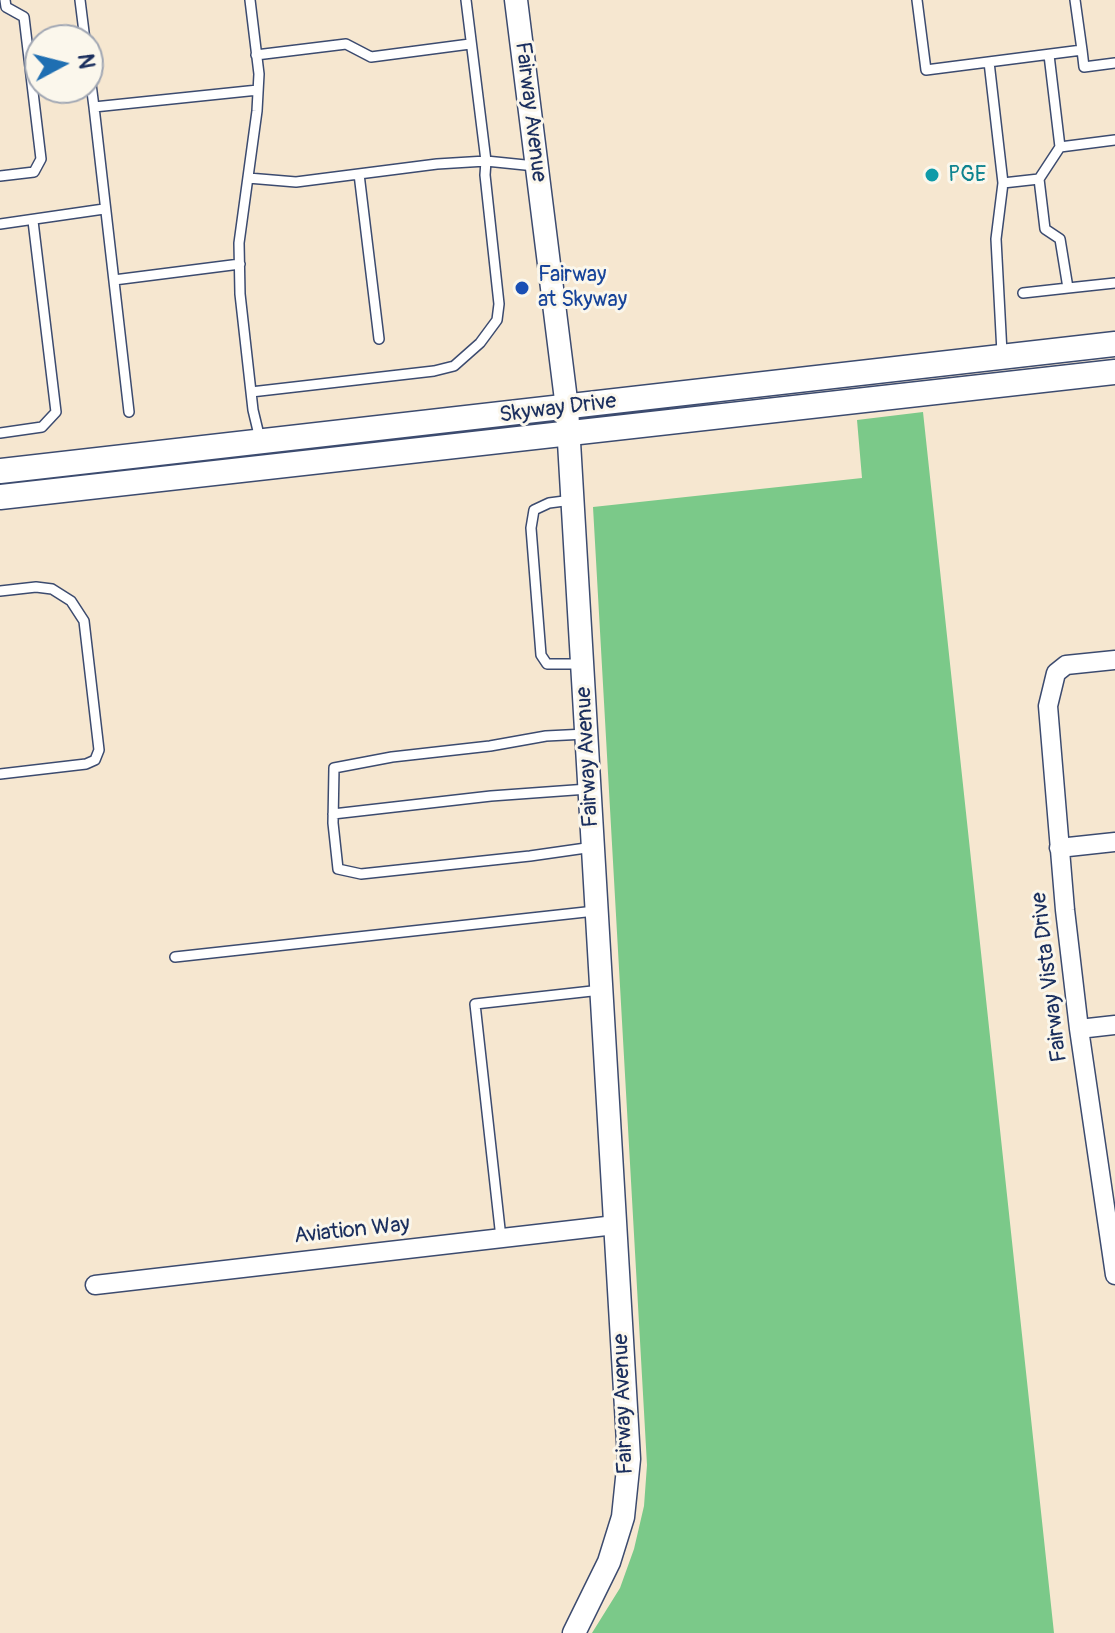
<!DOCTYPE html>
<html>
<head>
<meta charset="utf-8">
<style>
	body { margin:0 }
	#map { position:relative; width:1115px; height:1633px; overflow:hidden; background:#f6e7d0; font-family:Pangolin,sans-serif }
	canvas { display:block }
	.north { position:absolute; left:24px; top:24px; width:80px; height:80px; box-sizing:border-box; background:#fbf7ec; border:2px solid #a1a7b3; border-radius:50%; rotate:83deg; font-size:22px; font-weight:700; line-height:32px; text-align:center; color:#1b2f5e }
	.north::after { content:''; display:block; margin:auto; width:28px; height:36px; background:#1f6fb2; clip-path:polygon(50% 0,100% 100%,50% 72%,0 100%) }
</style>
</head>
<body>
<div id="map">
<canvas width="1115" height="1633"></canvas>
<div class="north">N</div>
</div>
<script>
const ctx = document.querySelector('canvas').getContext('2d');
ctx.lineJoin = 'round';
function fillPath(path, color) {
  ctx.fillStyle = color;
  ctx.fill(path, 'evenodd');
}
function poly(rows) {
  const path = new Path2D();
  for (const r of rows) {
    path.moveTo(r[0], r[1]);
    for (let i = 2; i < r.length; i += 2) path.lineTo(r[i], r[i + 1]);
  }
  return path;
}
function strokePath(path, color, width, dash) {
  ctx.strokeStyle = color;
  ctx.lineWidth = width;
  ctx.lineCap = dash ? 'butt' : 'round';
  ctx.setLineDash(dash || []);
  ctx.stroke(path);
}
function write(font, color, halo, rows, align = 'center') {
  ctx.font = font + ' Pangolin,sans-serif';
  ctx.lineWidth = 6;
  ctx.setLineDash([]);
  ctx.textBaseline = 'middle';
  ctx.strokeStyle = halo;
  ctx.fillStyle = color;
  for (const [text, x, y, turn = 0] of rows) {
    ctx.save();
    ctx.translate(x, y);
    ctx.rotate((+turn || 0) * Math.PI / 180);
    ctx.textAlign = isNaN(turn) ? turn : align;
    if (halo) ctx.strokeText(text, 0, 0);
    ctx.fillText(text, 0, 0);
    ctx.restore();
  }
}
const green = poly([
	[923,412,1054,1633,592,1633,620,1588,634,1549,644,1506,647,1465,593,507,862,478,857,420]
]);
const service = poly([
	[80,0,85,40],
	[250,0,259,74,257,111,239,243,240,294,253,410,260,439],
	[917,0,926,70,1082,50,1075,0],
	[1082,50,1084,67,1115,63],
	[256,55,346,44,371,57,470,44],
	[1049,55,1060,147,1115,140],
	[88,61,94,107,258,90],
	[989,62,1003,183,996,239,1002,353],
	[94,107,129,412],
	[1060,147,1039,179,1045,229,1060,239,1068,288,1115,283],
	[359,174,379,339],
	[0,176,34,172,41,159,24,17,6,7,5,0],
	[248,178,296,182,437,164,486,161,535,166],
	[1003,183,1039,179],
	[0,224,104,209],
	[114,280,240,264],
	[1023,293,1068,288],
	[251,392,434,371,454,366,480,343,497,320,499,304,485,175,486,161,466,0],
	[0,433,42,427,56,412,33,221],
	[572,500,549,503,534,510,531,528,541,655,547,664,582,664],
	[0,591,36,587,52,589,71,601,84,621,99,750,95,760,86,764,0,774],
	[586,734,546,736,490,746,392,757,334,768,333,823,338,869,361,874,530,856,593,847],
	[333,814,491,796,588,789],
	[175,957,595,911],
	[501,1238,475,1004,601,990]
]);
const minor = poly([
	[1115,660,1066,665,1056,673,1048,706,1065,910,1079,1029,1115,1275],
	[1059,848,1115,842],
	[1079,1029,1115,1025],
	[95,1285,615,1225]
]);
const tertiary = poly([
	[516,0,567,408,629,1459,623,1517,609,1562,574,1633]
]);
const secondary = poly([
	[0,471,1115,344],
	[0,497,1115,372]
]);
const markers = [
	[932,175,8,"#0f9aa8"],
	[522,288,8,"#1a4fb4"]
];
const streetNames = [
	["Fairway Avenue",530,112,83],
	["Skyway Drive",558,409,-7],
	["Fairway Avenue",588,757,-93],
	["Fairway Vista Drive",1050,977,-97],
	["Aviation Way",352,1231,-6],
	["Fairway Avenue",624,1404,-92]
];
const cultureNames = [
	["PGE",948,175]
];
const transitNames = [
	["Fairway",538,275],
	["at Skyway",538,300]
];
fillPath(green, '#7bc989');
strokePath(service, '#3c4b6f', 12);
strokePath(minor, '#3c4b6f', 21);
strokePath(tertiary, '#3c4b6f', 25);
strokePath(secondary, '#3c4b6f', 27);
strokePath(service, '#fff', 9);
strokePath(minor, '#fff', 18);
strokePath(tertiary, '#fff', 22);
strokePath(secondary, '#fff', 24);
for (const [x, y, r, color] of markers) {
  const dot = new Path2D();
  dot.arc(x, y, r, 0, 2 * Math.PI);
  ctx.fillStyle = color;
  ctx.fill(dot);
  strokePath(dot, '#fbf7ec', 3);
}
write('22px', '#1b2f5e', '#fbf7ec', streetNames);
write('22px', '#0d838f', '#fbf7ec', cultureNames, 'left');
write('22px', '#164399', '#fbf7ec', transitNames, 'left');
</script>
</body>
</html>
